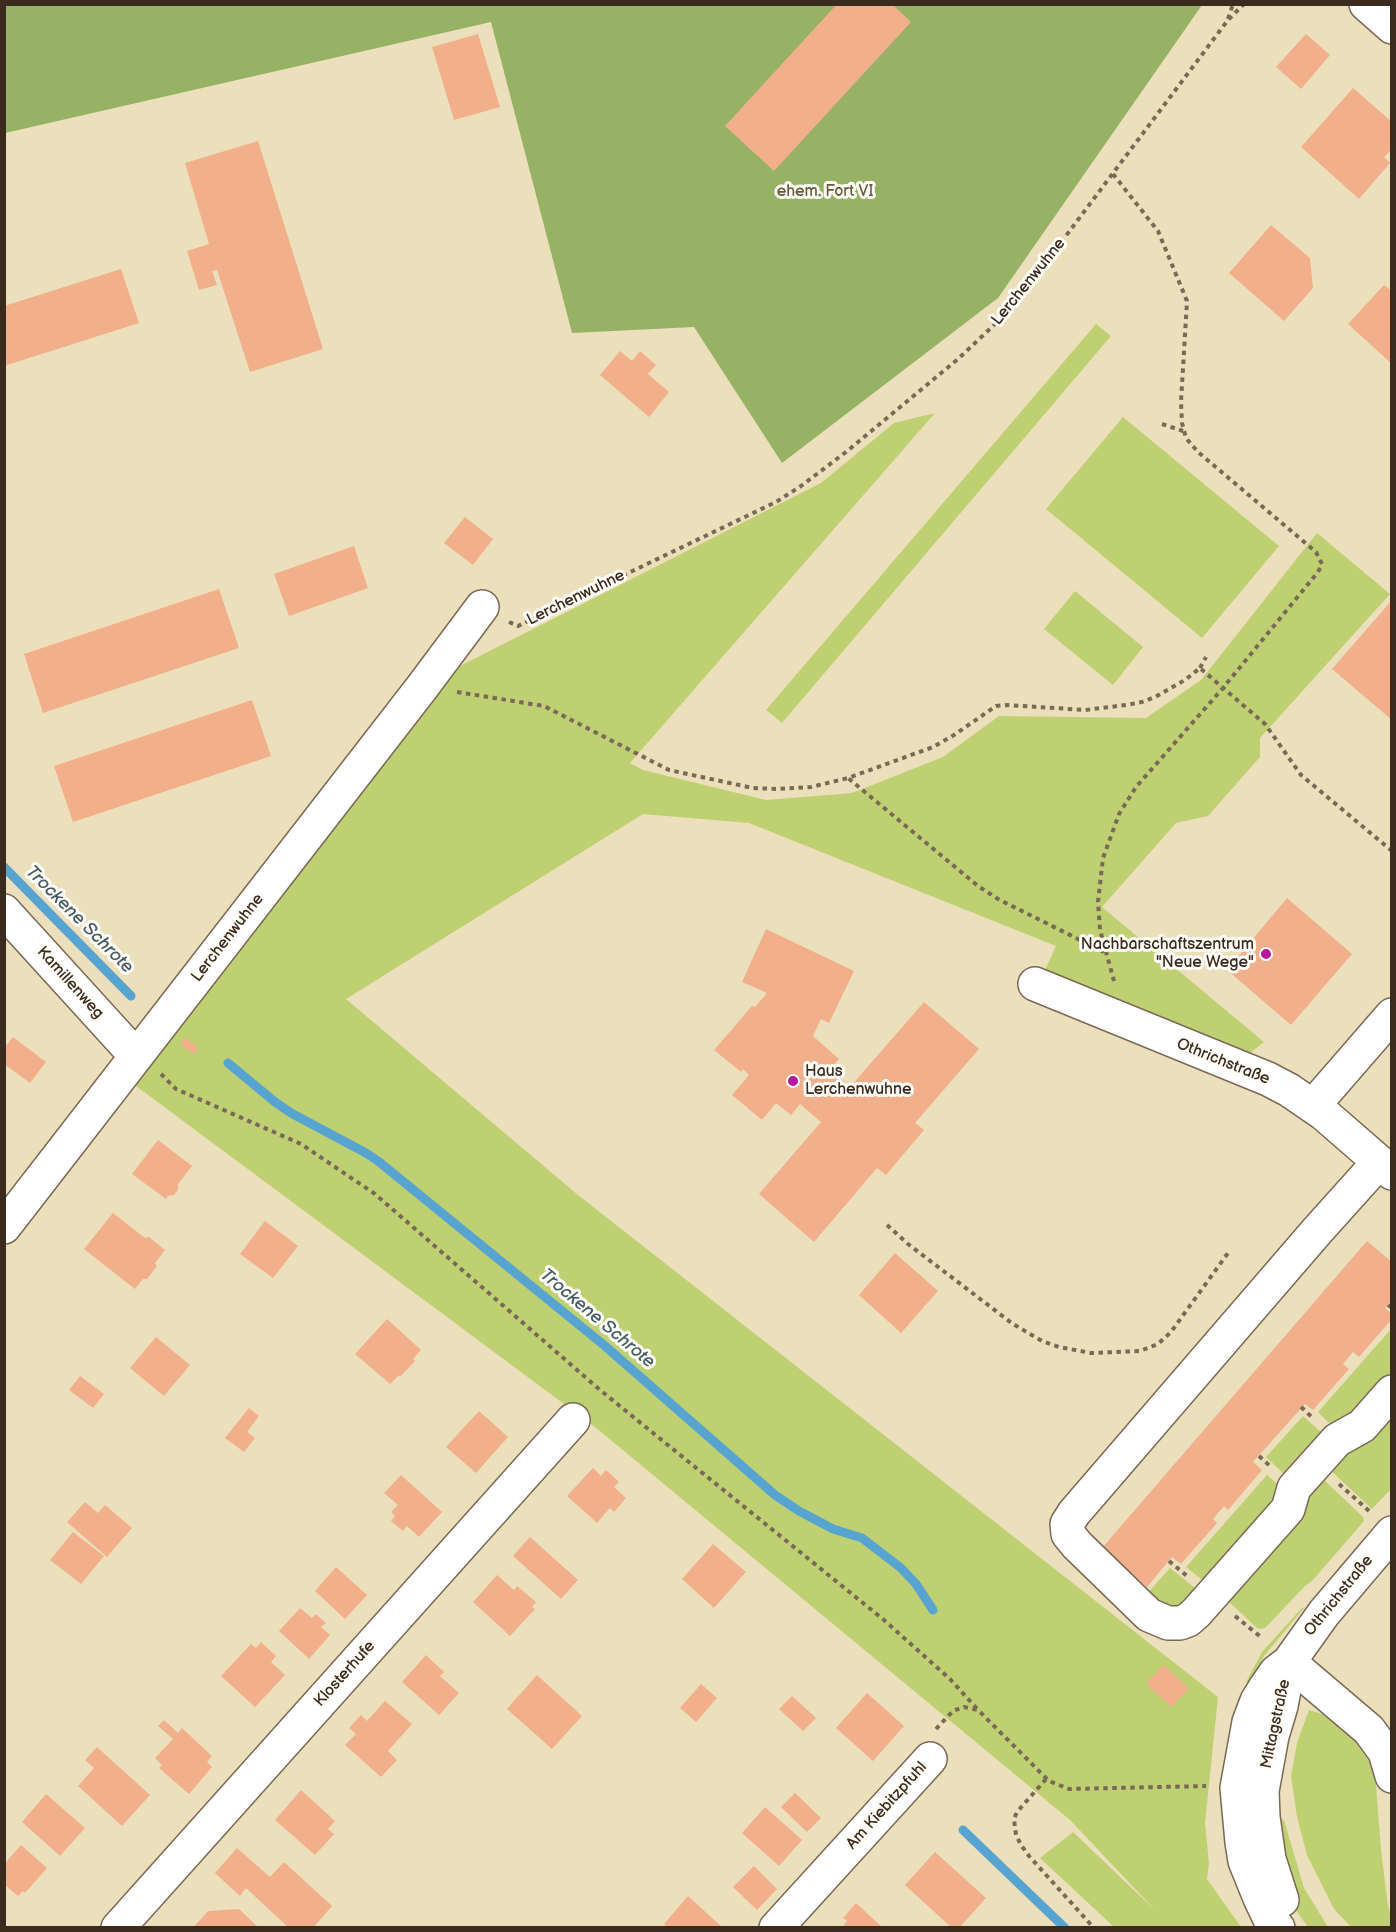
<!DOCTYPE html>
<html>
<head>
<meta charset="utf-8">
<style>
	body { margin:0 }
	#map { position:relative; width:1396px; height:1932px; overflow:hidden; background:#ecdfbc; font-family:"Balsamiq Sans",sans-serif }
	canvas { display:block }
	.frame { position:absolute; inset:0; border:6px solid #3b2a1e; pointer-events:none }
</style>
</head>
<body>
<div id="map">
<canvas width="1396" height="1932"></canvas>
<div class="frame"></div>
</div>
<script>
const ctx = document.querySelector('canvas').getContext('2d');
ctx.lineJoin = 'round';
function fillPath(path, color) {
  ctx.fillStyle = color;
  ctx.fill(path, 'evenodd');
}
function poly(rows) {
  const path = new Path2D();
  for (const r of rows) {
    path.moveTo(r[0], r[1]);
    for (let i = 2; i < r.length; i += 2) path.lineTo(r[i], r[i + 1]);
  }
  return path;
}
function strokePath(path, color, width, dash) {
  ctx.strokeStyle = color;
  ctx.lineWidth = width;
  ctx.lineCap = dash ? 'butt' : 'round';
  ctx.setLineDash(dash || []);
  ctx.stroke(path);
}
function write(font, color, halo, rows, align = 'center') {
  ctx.font = font + ' "Balsamiq Sans",sans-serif';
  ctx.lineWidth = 6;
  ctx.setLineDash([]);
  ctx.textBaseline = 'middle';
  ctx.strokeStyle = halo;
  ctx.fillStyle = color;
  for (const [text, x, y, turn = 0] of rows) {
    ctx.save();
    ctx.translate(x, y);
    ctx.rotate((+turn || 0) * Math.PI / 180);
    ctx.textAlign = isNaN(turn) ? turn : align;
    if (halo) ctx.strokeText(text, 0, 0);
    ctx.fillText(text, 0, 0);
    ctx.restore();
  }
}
const green = poly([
	[1096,324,1111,336,782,723,766,710],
	[935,413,630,763,643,770,766,800,852,793,943,757,999,716,1146,718,1201,680,1317,533,1390,594,1260,738,1260,757,1208,816,1176,823,1102,907,1264,1042,1245,1057,1045,970,1056,946,749,823,643,814,346,999,578,1195,1218,1697,1205,1823,1209,1863,1207,1879,1241,1927,1114,1927,1040,1858,1073,1832,1156,1911,1070,1820,595,1427,132,1083,422,700,460,666,821,483,894,423],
	[1123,417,1279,546,1202,638,1046,509],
	[1075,591,1143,647,1113,685,1044,629],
	[1391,1329,1391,1377,1335,1429,1318,1412],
	[1391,1406,1391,1489,1372,1509,1329,1469],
	[1303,1416,1322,1433,1286,1476,1266,1457],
	[1267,1475,1284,1490,1207,1578,1201,1579,1186,1567],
	[1323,1479,1363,1517,1364,1521,1313,1580,1305,1586,1266,1627,1262,1629,1257,1628,1228,1601,1303,1497],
	[1170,1568,1195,1588,1198,1593,1179,1611,1144,1597],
	[1305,1607,1264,1656,1252,1681,1246,1682,1262,1652,1302,1608],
	[1309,1710,1322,1714,1341,1728,1356,1741,1370,1763,1376,1784,1381,1850,1388,1906,1391,1915,1391,1927,1351,1927,1334,1909,1307,1855,1297,1817,1291,1776,1297,1743],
	[1272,1816,1284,1820,1304,1888,1328,1927,1308,1927,1292,1905]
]);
const forest = poly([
	[4,5,1202,5,998,298,782,463,694,327,572,333,491,22,5,133]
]);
const stream = poly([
	[4,867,131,996],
	[228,1063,275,1102,291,1113,366,1153,378,1161,605,1346,775,1495,799,1511,833,1529,862,1538,901,1568,916,1584,933,1610],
	[963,1830,1065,1928]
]);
const building = poly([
	[837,4,892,4,911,22,774,171,725,126],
	[478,34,500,107,454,120,432,47],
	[1306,34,1330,55,1301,89,1276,67],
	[1353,88,1392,122,1392,149,1384,157,1390,163,1359,199,1301,147],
	[258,141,323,349,250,372,217,270,212,271,217,285,199,290,187,251,209,244,185,163],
	[1271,225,1310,258,1313,288,1284,321,1229,273],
	[121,269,139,323,4,366,4,306],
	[1384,285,1392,291,1392,364,1348,324],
	[620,351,632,361,640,351,656,365,648,374,669,392,649,417,600,375],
	[465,517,493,539,473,565,444,543],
	[354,546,368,588,289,616,274,574],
	[219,589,239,648,43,713,24,654],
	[1392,600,1392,720,1332,669],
	[252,700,271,756,73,822,54,766],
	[1287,898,1352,954,1291,1025,1227,970],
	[766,929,854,971,829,1023,821,1019,813,1036,839,1059,830,1069,850,1087,924,1002,979,1049,915,1123,924,1130,886,1175,877,1168,814,1242,759,1194,821,1122,800,1104,791,1115,776,1103,762,1120,732,1095,749,1075,743,1069,741,1072,714,1050,752,1006,755,1007,767,993,742,982],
	[13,1037,46,1062,30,1083,4,1064,4,1048],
	[185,1038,199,1048,193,1054,180,1043],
	[158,1140,192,1166,178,1184,178,1190,174,1195,168,1196,166,1199,132,1174],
	[113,1213,145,1238,149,1237,165,1250,155,1263,157,1266,147,1279,143,1279,135,1289,84,1249],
	[265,1221,298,1246,273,1278,240,1254],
	[1367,1241,1392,1262,1392,1301,1385,1308,1392,1314,1392,1319,1359,1357,1353,1352,1343,1364,1349,1369,1313,1410,1305,1404,1253,1462,1262,1470,1228,1510,1224,1506,1213,1519,1217,1523,1181,1564,1172,1557,1147,1587,1102,1548],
	[895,1253,938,1291,901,1333,859,1295],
	[387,1319,421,1350,413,1359,415,1361,400,1377,399,1375,390,1384,355,1354],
	[156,1337,190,1365,164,1396,130,1368],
	[80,1376,104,1394,93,1408,69,1390],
	[249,1408,259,1416,247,1432,255,1438,244,1452,225,1438],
	[479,1411,508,1437,476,1473,446,1447],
	[593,1468,601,1476,606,1470,619,1482,614,1487,626,1498,614,1512,610,1508,597,1523,567,1496],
	[401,1475,442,1512,419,1537,407,1526,403,1531,391,1521,395,1516,391,1512,398,1505,384,1493],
	[85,1502,98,1513,105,1505,132,1528,107,1557,67,1522],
	[73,1532,104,1556,81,1584,50,1560],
	[530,1537,578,1580,561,1599,513,1556],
	[713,1544,746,1572,714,1608,682,1579],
	[336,1567,367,1595,345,1619,315,1591],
	[497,1575,514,1590,517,1586,536,1602,532,1607,535,1609,510,1636,473,1602],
	[300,1608,312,1618,316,1614,326,1623,321,1627,330,1635,309,1659,279,1631],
	[261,1642,276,1656,271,1662,285,1675,255,1707,221,1676,251,1644,256,1648],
	[426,1655,444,1672,440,1676,459,1693,439,1715,402,1682],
	[1164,1665,1189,1689,1171,1707,1146,1683],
	[537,1675,582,1716,552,1749,507,1709],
	[701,1684,717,1698,696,1722,680,1708],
	[867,1693,904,1726,873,1761,836,1728],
	[792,1696,816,1718,803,1731,779,1709],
	[385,1701,412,1724,388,1751,397,1760,381,1777,345,1745,356,1734,349,1728,361,1715,367,1721],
	[164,1720,178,1733,182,1728,212,1756,207,1762,212,1767,189,1794,159,1768,162,1765,155,1758,173,1739,158,1726],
	[97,1747,150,1795,122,1826,78,1786,94,1768,85,1760],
	[301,1790,335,1821,328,1829,334,1834,315,1855,275,1820],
	[795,1793,821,1818,807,1832,781,1807],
	[46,1794,85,1828,60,1856,22,1822],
	[765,1807,802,1840,779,1866,742,1833],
	[21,1845,47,1868,25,1893,23,1891,18,1896,6,1886,5,1887,5,1863],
	[237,1848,270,1877,284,1862,332,1906,313,1928,289,1928,246,1888,240,1896,215,1873],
	[935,1852,986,1898,959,1928,952,1928,905,1885],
	[754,1866,777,1889,757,1910,733,1887],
	[688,1896,723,1928,668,1928,664,1924],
	[856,1903,883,1928,842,1928,847,1921,843,1918],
	[239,1909,259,1928,193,1928,208,1911]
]);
const path = poly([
	[1228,19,1233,4],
	[1113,174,1158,231,1187,301,1181,402,1182,423,1186,438,1198,452,1316,552,1322,564,1318,572,1223,688,1136,787,1119,814,1103,858,1098,902,1100,930,1114,981],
	[1162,424,1183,431],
	[509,622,518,626,776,502,801,486,846,452,958,359,1011,309,1228,20,1244,4],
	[1200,668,1206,657],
	[457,692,544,706,669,770,753,788,776,789,811,787,848,778],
	[1104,952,998,899,978,886,848,778,933,747,954,735,996,706,1007,705,1085,710,1126,705,1142,702,1155,697,1185,680,1200,668,1265,724,1301,775,1392,851],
	[161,1074,176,1089,301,1144,375,1194,600,1390,884,1620,950,1679,978,1710],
	[887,1225,908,1244,1013,1324,1042,1341,1059,1347,1091,1353,1140,1351,1158,1344,1171,1332,1228,1253],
	[1388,1305,1392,1308],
	[1301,1407,1314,1419],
	[1259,1456,1271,1467],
	[1339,1484,1369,1511],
	[1169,1561,1187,1576],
	[1235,1616,1262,1638],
	[936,1729,953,1711,964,1707,978,1710,1049,1781,1069,1789,1206,1786],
	[1046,1779,1017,1812,1014,1819,1016,1835,1021,1845,1029,1856,1094,1928]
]);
const minor = poly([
	[1366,4,1392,27],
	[4,911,136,1056],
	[1035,984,1268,1079,1289,1090,1324,1114,1392,1173],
	[1313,1106,1392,1015],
	[1379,1162,1317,1231,1074,1513,1067,1524,1068,1534,1077,1545,1149,1615,1168,1623,1180,1623,1188,1620,1196,1613,1288,1509,1294,1488,1337,1440,1362,1426,1392,1392],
	[4,1227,423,686,482,607],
	[1289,1662,1369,1730,1385,1752,1392,1776],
	[1282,1900,1269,1859,1263,1817,1262,1791,1272,1736,1281,1706,1289,1663],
	[118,1928,573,1420],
	[776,1928,930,1759],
	[1278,1928,1269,1917,1260,1898,1245,1861,1242,1842,1237,1788,1249,1722,1257,1701,1265,1688,1276,1672,1289,1662,1324,1613,1392,1533]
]);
const markers = [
	[1266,954,6,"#b5179e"],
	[793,1081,6,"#b5179e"]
];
const parkNames = [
	["ehem. Fort VI",825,192]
];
const streetNames = [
	["Lerchenwuhne",1029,282,-51],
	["Lerchenwuhne",576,598,-26],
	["Lerchenwuhne",228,938,-52],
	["Kamillenweg",70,983,48],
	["Othrichstraße",1223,1062,22],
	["Othrichstraße",1339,1596,-51],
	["Klosterhufe",345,1674,-48],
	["Mittagstraße",1276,1724,-78],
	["Am Kiebitzpfuhl",887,1806,-48]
];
const poiNames = [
	["Nachbarschaftszentrum",1254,945],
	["\"Neue Wege\"",1254,963],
	["Haus",805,1072,"left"],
	["Lerchenwuhne",805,1090,"left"]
];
const waterNames = [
	["Trockene Schrote",79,920,45],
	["Trockene Schrote",597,1319,40]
];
fillPath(green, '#bfd072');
fillPath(forest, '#97b264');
strokePath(stream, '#58a4d0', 9);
fillPath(building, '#f1b08b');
strokePath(minor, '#796955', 36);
strokePath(path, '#796955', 4, [4.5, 4.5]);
strokePath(minor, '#fff', 33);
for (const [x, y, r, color] of markers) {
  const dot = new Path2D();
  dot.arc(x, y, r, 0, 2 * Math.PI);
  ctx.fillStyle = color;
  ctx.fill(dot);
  strokePath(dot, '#fdfcf7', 2);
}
write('16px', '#635c37', '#fdfcf7', parkNames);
write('16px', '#3b2a1e', '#fdfcf7', streetNames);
write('16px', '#3b2a1e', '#fdfcf7', poiNames, 'right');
write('italic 18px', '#475b65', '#fdfcf7', waterNames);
</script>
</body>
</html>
